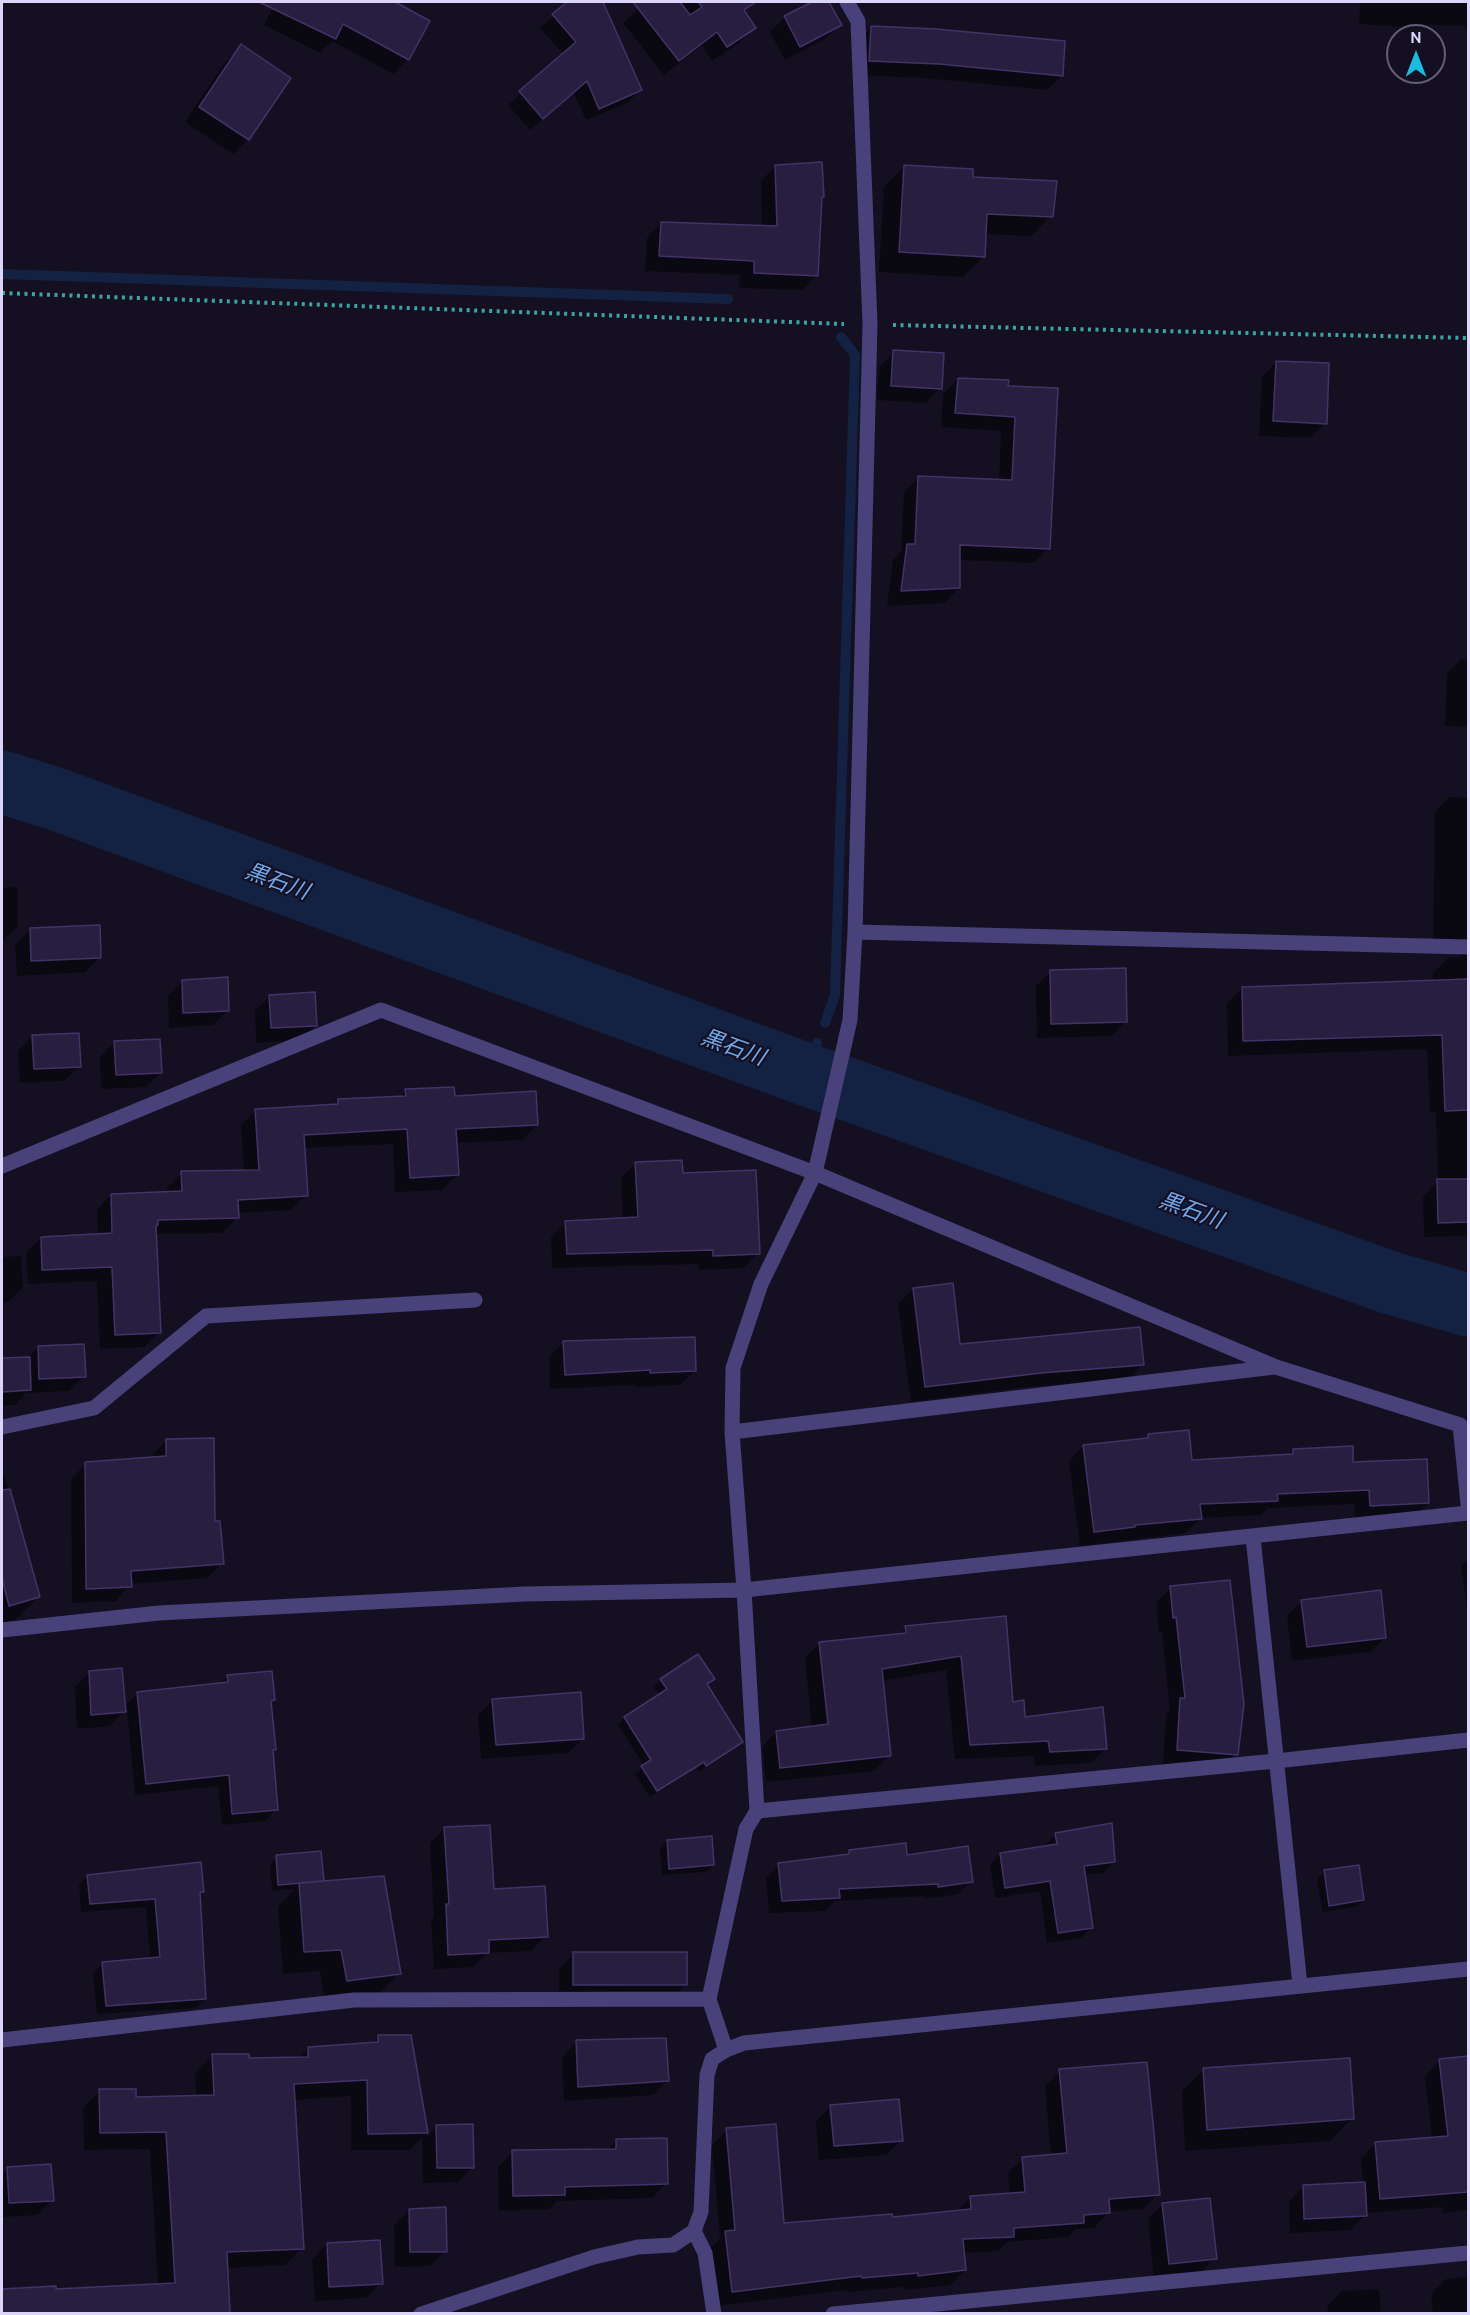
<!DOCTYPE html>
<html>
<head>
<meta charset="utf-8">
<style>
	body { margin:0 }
	#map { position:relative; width:1470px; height:2315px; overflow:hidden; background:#141021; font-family:Cabin,sans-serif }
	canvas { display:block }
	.frame { position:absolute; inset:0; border:3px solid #dcd5fa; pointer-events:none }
	.north { position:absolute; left:1386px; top:24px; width:60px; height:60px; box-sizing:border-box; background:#141021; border:2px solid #645f78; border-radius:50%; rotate:0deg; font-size:16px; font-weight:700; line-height:24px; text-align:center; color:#dcd5fa }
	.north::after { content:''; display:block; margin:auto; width:21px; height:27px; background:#1bbce0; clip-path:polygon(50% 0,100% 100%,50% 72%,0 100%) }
</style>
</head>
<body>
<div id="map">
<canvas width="1470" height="2315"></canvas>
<div class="frame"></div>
<div class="north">N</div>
</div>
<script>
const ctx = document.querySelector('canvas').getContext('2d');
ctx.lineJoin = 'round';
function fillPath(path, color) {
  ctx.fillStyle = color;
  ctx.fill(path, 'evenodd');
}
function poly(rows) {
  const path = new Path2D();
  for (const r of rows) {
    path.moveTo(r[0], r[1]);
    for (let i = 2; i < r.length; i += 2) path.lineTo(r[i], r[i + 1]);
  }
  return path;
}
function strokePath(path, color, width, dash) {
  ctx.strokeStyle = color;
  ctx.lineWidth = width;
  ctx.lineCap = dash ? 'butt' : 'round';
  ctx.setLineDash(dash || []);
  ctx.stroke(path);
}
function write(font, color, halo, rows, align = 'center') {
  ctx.font = font + ' Cabin,"Noto Sans JP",sans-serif';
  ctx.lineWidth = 4.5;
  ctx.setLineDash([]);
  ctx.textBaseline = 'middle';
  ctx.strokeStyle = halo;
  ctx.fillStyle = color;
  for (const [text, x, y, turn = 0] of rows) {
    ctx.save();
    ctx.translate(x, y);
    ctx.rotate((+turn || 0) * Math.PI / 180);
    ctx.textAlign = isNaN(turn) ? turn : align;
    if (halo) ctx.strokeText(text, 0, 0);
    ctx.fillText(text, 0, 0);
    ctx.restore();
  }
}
const shadow = poly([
	[276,2,369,2,379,7,384,2,392,2,428,22,407,60,393,74,332,41,320,53,264,25],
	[569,2,601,2,640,90,628,103,586,120,574,93,530,130,508,105,564,55,540,28],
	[646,2,737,2,754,28,739,43,712,61,702,45,664,75,623,23],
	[816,2,828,2,840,25,825,39,785,60,770,32,785,17],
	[1360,2,1468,2,1468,30,1466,30,1466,26,1408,24,1405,27,1359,24],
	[871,28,1062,76,1047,90,924,78,855,75,857,43],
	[241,46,289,78,248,139,233,154,185,122,226,61],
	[775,166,820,198,817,275,802,290,739,288,740,275,645,271,647,238,661,223,762,227,761,181],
	[905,166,971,179,1051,216,1031,236,985,234,983,257,963,277,879,272,884,187],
	[894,352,940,388,926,403,877,400,879,367],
	[1276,362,1325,424,1310,438,1259,436,1262,377],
	[958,379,1007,387,1056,389,1049,548,1034,563,959,560,959,588,944,603,887,606,893,560,901,552,904,492,919,478,999,481,1001,431,941,427,943,394],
	[1461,659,1468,660,1468,727,1445,726,1447,674],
	[1449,797,1468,798,1468,1236,1424,1237,1423,1196,1438,1181,1436,1112,1430,1113,1427,1049,1228,1056,1227,1003,1242,988,1433,982,1433,973,1448,958,1461,957,1458,953,1433,951,1435,812],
	[17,887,18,926,2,941,2,888],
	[30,930,100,957,85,972,17,976,15,945],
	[1051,971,1126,1021,1111,1036,1037,1038,1036,986],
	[183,981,228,1010,213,1025,169,1028,168,996],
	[270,996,316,1025,301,1040,256,1043,255,1011],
	[33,1036,79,1066,64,1081,20,1083,18,1051],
	[115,1042,161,1072,146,1087,101,1089,100,1057],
	[406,1091,453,1097,537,1125,522,1140,456,1143,457,1175,442,1190,395,1192,393,1144,303,1148,306,1195,291,1210,237,1213,237,1218,222,1233,155,1234,159,1332,144,1347,100,1349,97,1281,28,1284,26,1253,41,1238,98,1235,97,1210,111,1195,167,1193,167,1188,182,1173,244,1171,241,1125,256,1110,333,1106,338,1100,399,1097],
	[636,1163,681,1175,758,1253,743,1268,699,1270,699,1264,552,1268,551,1237,566,1222,623,1219,621,1178],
	[21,1256,23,1287,8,1302,2,1302,2,1257],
	[913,1289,958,1345,1142,1365,1127,1380,1025,1387,911,1402,898,1304],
	[564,1342,695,1370,680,1385,636,1387,635,1385,550,1389,549,1357],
	[38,1347,84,1376,69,1391,26,1393,15,1405,2,1405,2,1359,27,1358],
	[1149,1436,1191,1462,1288,1456,1293,1450,1352,1464,1428,1503,1413,1518,1355,1521,1354,1504,1268,1508,1261,1515,1201,1518,1185,1533,1080,1546,1069,1461,1083,1446,1144,1440],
	[167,1440,214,1523,222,1563,207,1578,130,1584,116,1601,72,1603,71,1478,86,1464,152,1458,152,1455],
	[2,1467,38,1597,16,1619,2,1623],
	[1468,1559,1468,1607,1467,1607,1461,1566],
	[1171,1588,1236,1754,1222,1769,1163,1764,1166,1714,1170,1709,1162,1632,1159,1632,1156,1603],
	[1302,1601,1385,1638,1370,1652,1292,1661,1287,1616],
	[1005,1618,1012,1703,1024,1719,1106,1748,1091,1763,1035,1766,1034,1756,955,1759,946,1670,881,1681,889,1756,874,1771,766,1782,762,1747,776,1732,812,1728,805,1658,820,1643,898,1635,906,1628],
	[90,1672,124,1707,137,1693,220,1684,228,1676,273,1700,270,1703,274,1749,271,1752,276,1809,265,1821,222,1825,218,1786,135,1795,127,1709,109,1726,77,1729,75,1687],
	[713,1679,707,1685,741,1742,734,1749,699,1772,696,1768,650,1797,635,1774,644,1766,618,1725,625,1718,660,1695,654,1687,661,1680],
	[493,1700,583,1738,568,1753,481,1759,478,1715],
	[445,1828,493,1890,546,1936,531,1951,487,1953,473,1967,434,1969,431,1920,434,1917,430,1843],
	[1056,1834,1114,1862,1103,1873,1083,1875,1091,1928,1081,1938,1047,1943,1040,1891,995,1898,990,1865,1000,1854,1046,1847,1045,1845],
	[667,1841,713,1865,706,1872,662,1875,660,1848],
	[849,1852,906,1857,972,1881,958,1894,925,1899,925,1896,835,1901,825,1911,769,1913,766,1878,779,1864,845,1856],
	[277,1857,322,1881,399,1974,377,1996,325,2003,320,1971,283,1974,278,1907,295,1889,272,1891,270,1864],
	[1325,1871,1363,1900,1356,1907,1322,1912,1317,1879],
	[88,1876,202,1891,198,1895,205,1999,196,2008,97,2014,93,1973,102,1964,150,1959,146,1907,81,1912,79,1885],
	[574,1954,686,1985,671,2000,559,2000,559,1969],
	[379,2036,410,2036,427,2136,437,2126,472,2167,458,2182,423,2183,422,2137,410,2150,351,2150,351,2096,293,2100,302,2248,285,2265,226,2268,229,2314,2,2314,2,2305,13,2294,158,2285,150,2149,84,2150,83,2108,100,2091,135,2099,196,2097,195,2073,212,2056,247,2059,298,2058,308,2048,371,2044],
	[577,2042,668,2080,653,2095,564,2101,562,2057],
	[1468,2058,1468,2210,1443,2213,1443,2207,1365,2213,1365,2215,1350,2230,1290,2233,1289,2202,1303,2187,1363,2184,1361,2158,1376,2143,1432,2138,1425,2076,1440,2061],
	[1204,2069,1353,2118,1330,2141,1185,2151,1182,2091],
	[1060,2071,1158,2194,1143,2209,1109,2212,1094,2228,1076,2229,1068,2237,1007,2242,998,2251,963,2253,965,2270,950,2285,904,2290,904,2287,847,2292,847,2290,717,2306,711,2248,720,2238,712,2145,727,2130,783,2224,891,2219,957,2212,970,2198,1010,2195,1008,2173,1023,2158,1051,2156,1045,2086],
	[831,2106,901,2140,886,2155,819,2160,816,2121],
	[616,2141,667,2183,652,2198,557,2201,549,2209,499,2211,498,2167,513,2152,606,2151],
	[8,2168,52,2200,37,2215,2,2217,2,2174],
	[1163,2204,1215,2258,1200,2273,1154,2278,1148,2219],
	[409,2210,445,2251,430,2266,395,2267,394,2225],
	[327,2244,381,2283,366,2298,315,2301,312,2259],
	[1468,2277,1468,2314,1433,2314,1431,2294,1446,2279],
	[1379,2289,1381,2314,1328,2314,1327,2306,1342,2291]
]);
const stream = poly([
	[2,274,728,299],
	[825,1023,835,995,855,355,841,337],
	[805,1074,817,1043]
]);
const river = poly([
	[2,782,56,799,805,1074,1391,1283,1468,1305]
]);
const building = poly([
	[259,2,395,2,430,21,409,60,343,24,336,39,259,2],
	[567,2,603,2,642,90,599,109,587,81,543,119,519,91,576,42,552,14,567,2],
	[633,2,680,2,690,15,702,7,698,2,756,2,744,10,756,28,727,47,717,32,679,61,633,2],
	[812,2,829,2,842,25,800,47,784,16,812,2],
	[871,26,936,29,1065,41,1063,76,939,64,869,61,871,26],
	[241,44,291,78,249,140,199,107,241,44],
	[822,162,824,197,822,197,818,276,754,273,754,261,659,256,661,222,777,226,775,165,822,162],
	[904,165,973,169,973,177,1057,181,1053,217,987,214,985,257,899,252,904,165],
	[893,350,944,353,942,389,891,386,893,350],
	[1276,361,1329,363,1327,424,1273,421,1276,361],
	[958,378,1009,380,1008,386,1058,388,1050,549,960,545,960,588,901,591,907,544,915,544,918,476,1012,480,1015,417,955,413,958,378],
	[100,925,101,958,31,961,30,928,100,925],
	[1126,968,1127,1022,1051,1024,1050,970,1126,968],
	[228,977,229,1011,183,1013,182,980,228,977],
	[1468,979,1468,1110,1445,1111,1442,1035,1243,1041,1242,987,1468,979],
	[315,992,317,1026,271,1028,269,995,315,992],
	[79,1033,81,1067,34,1069,32,1035,79,1033],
	[160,1039,162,1073,116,1075,114,1041,160,1039],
	[454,1087,455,1096,536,1091,538,1125,456,1129,459,1175,410,1178,407,1129,304,1135,308,1196,238,1200,239,1218,158,1220,158,1225,156,1226,161,1333,115,1335,112,1267,42,1270,41,1237,112,1233,111,1194,182,1191,181,1171,259,1170,255,1109,338,1104,338,1099,406,1096,405,1089,454,1087],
	[682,1160,683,1173,756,1170,760,1254,713,1256,713,1250,567,1254,565,1221,638,1217,635,1162,682,1160],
	[1437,1179,1468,1179,1468,1222,1438,1223,1437,1179],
	[953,1283,960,1344,1140,1327,1144,1365,1041,1373,925,1387,913,1288,953,1283],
	[695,1337,696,1371,650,1373,650,1370,565,1375,563,1341,695,1337],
	[84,1344,86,1377,39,1379,38,1346,84,1344],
	[30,1357,31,1390,2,1392,2,1358,30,1357],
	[1189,1430,1192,1460,1293,1454,1293,1449,1353,1446,1353,1462,1427,1459,1429,1503,1370,1506,1369,1490,1277,1494,1278,1501,1200,1504,1202,1519,1135,1525,1135,1527,1094,1532,1083,1445,1148,1438,1148,1434,1189,1430],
	[214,1438,215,1521,220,1521,224,1564,131,1571,132,1587,86,1589,85,1462,166,1456,166,1439,214,1438],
	[10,1489,40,1597,9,1606,2,1578,2,1490,10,1489],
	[1230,1580,1244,1704,1238,1755,1177,1750,1180,1698,1185,1698,1176,1617,1173,1618,1170,1586,1230,1580],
	[1381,1590,1386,1638,1307,1647,1301,1600,1381,1590],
	[1006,1616,1013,1702,1024,1700,1025,1717,1103,1707,1107,1749,1050,1752,1048,1741,970,1745,961,1656,882,1669,891,1756,780,1768,776,1731,828,1724,819,1642,906,1633,905,1626,1006,1616],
	[698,1654,715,1679,707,1684,743,1742,706,1766,704,1762,657,1791,641,1766,651,1760,624,1717,667,1689,660,1679,698,1654],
	[122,1668,126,1712,91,1715,89,1671,122,1668],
	[272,1671,275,1700,271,1701,276,1750,273,1750,278,1810,232,1814,229,1775,146,1784,137,1692,228,1682,227,1675,272,1671],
	[581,1692,584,1739,496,1745,492,1699,581,1692],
	[1112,1823,1115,1862,1084,1866,1093,1928,1058,1933,1050,1881,1005,1888,1000,1853,1057,1844,1055,1833,1112,1823],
	[490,1825,494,1889,545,1886,548,1937,489,1940,489,1953,448,1955,446,1904,449,1904,444,1827,490,1825],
	[712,1836,714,1865,669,1869,667,1840,712,1836],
	[906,1843,907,1855,968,1846,973,1882,938,1887,938,1884,839,1889,840,1898,782,1901,778,1863,849,1854,849,1850,906,1843],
	[321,1851,324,1881,278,1885,276,1855,321,1851],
	[201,1862,204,1892,200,1892,206,1999,106,2006,102,1962,160,1957,155,1899,90,1904,87,1875,201,1862],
	[1359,1865,1364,1900,1329,1906,1324,1870,1359,1865],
	[384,1876,401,1974,347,1981,341,1950,304,1952,299,1883,384,1876],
	[573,1952,687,1952,687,1985,573,1985,573,1952],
	[378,2035,411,2035,428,2133,368,2134,367,2080,294,2084,304,2249,227,2252,230,2313,2,2313,2,2289,56,2286,56,2289,175,2283,166,2132,100,2133,99,2089,136,2089,136,2097,214,2095,212,2054,249,2054,249,2058,308,2057,308,2047,378,2042,378,2035],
	[666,2038,669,2081,578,2087,576,2040,666,2038],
	[1468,2056,1468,2192,1380,2199,1375,2142,1448,2136,1439,2059,1468,2056],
	[1350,2058,1354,2119,1207,2130,1203,2068,1350,2058],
	[1147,2062,1160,2195,1109,2199,1110,2213,1084,2215,1084,2223,1014,2228,1014,2237,963,2239,966,2270,918,2276,918,2273,862,2278,861,2276,732,2292,725,2231,735,2230,726,2128,776,2124,784,2223,892,2214,893,2217,971,2209,970,2196,1025,2192,1022,2157,1067,2153,1059,2069,1147,2062],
	[899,2099,903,2141,834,2146,830,2105,899,2099],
	[473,2124,474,2168,437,2168,436,2125,473,2124],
	[667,2138,668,2184,565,2187,565,2195,513,2196,512,2150,616,2149,616,2139,667,2138],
	[51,2164,54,2201,9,2203,7,2167,51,2164],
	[1365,2182,1367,2216,1304,2219,1303,2185,1365,2182],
	[1210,2198,1217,2259,1169,2264,1162,2203,1210,2198],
	[446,2207,447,2252,410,2252,409,2209,446,2207],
	[380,2240,383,2284,329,2287,327,2243,380,2240]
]);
const path = poly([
	[2,293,844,324],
	[893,325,1468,338]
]);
const minor = poly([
	[855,932,1468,947],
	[2,1166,381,1010,815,1173,1276,1367,1460,1425,1468,1504],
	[2,1427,94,1408,206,1316,475,1300],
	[732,1432,1274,1367],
	[1253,1537,1300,1985],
	[2,1630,159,1613,525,1594,744,1590,1468,1513],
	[757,1811,1276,1761,1468,1740],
	[2,2040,354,2000,709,1999],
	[726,2050,709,1999,746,1829,757,1811,744,1590,732,1432,733,1368,761,1284,815,1173,850,1020,855,932,870,324,858,21,847,2],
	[694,2231,705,2253,714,2314],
	[421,2314,594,2257,638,2247,673,2245,694,2231,701,2212,707,2075,712,2059,726,2050,744,2043,1468,1969],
	[833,2314,1468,2253]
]);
const waterNames = [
	["黒石川",277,882,20],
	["黒石川",733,1048,20],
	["黒石川",1191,1211,20]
];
fillPath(shadow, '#0007');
strokePath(stream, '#132142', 10);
strokePath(river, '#132142', 63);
fillPath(building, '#281e3f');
strokePath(building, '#423369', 1.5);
strokePath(path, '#3da4a6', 4, [3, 4.5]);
strokePath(minor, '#48417a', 15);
write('italic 22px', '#6fa8ee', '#141021', waterNames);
</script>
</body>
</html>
